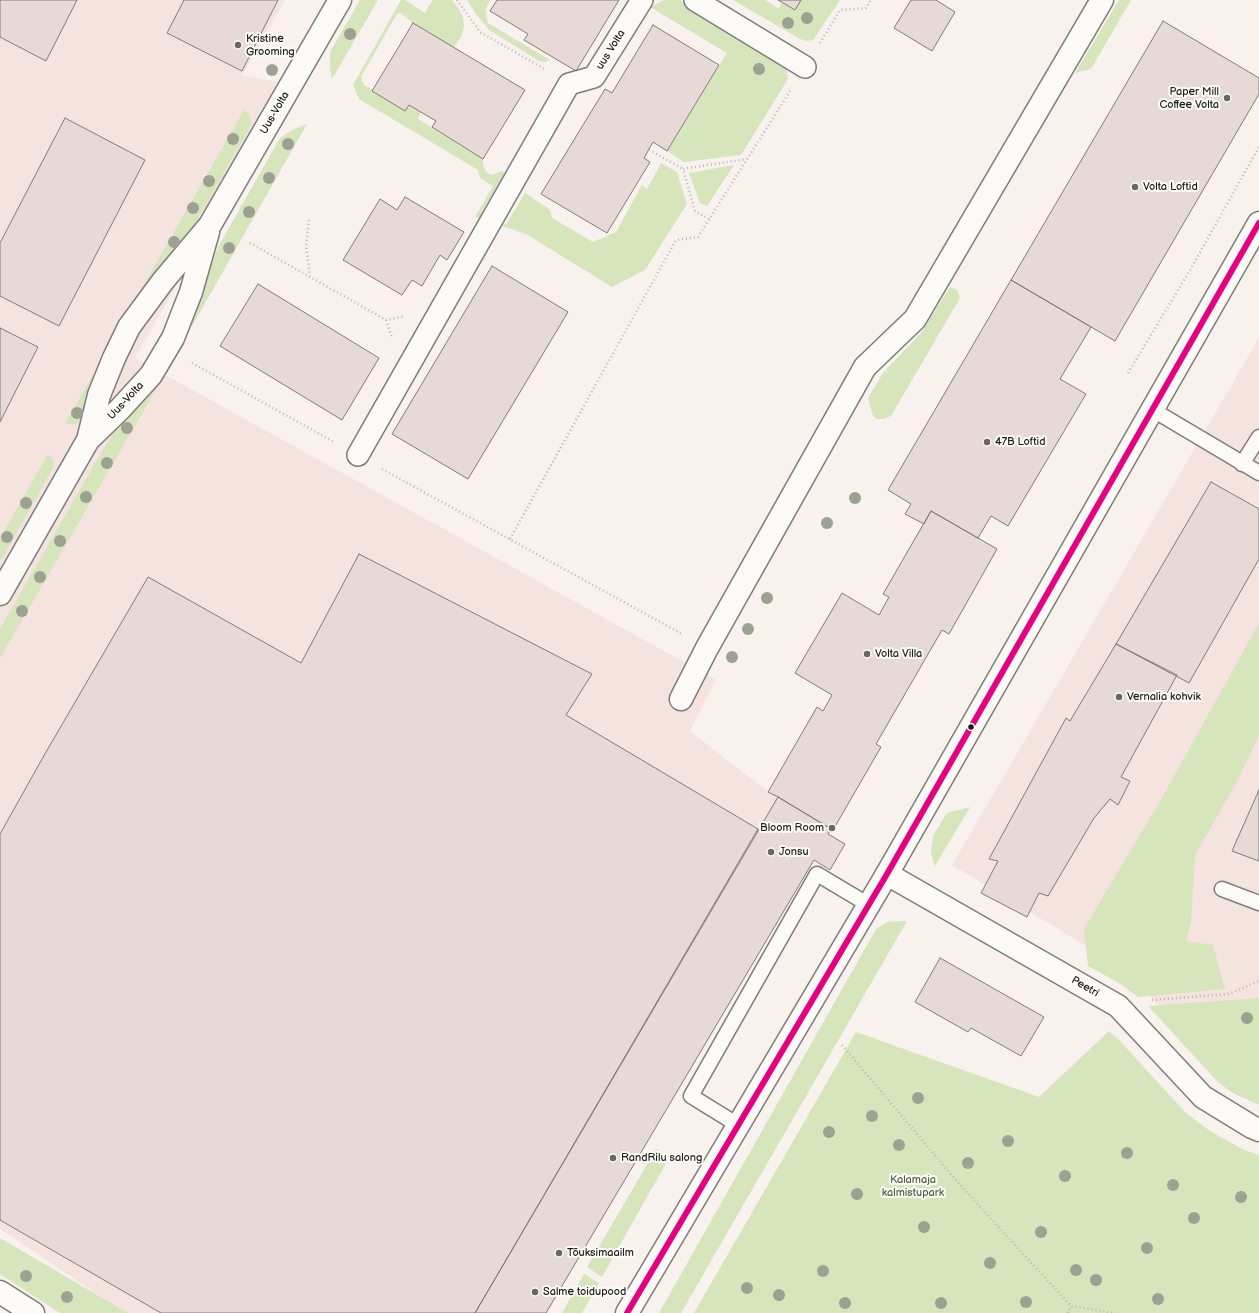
<!DOCTYPE html>
<html>
<head>
<meta charset="utf-8">
<style>
	body { margin:0 }
	canvas { display:block; background:#f8f1ee }
</style>
</head>
<body>
<canvas width="1259" height="1313"></canvas>
<script>
const ctx = document.querySelector('canvas').getContext('2d');
ctx.lineJoin = 'round';
function fillPath(path, color) {
  ctx.fillStyle = color;
  ctx.fill(path, 'evenodd');
}
function poly(rows) {
  const path = new Path2D();
  for (const r of rows) {
    path.moveTo(r[0], r[1]);
    for (let i = 2; i < r.length; i += 2) path.lineTo(r[i], r[i + 1]);
  }
  return path;
}
function strokePath(path, color, width, dash) {
  ctx.strokeStyle = color;
  ctx.lineWidth = width;
  ctx.lineCap = dash ? 'butt' : 'round';
  ctx.setLineDash(dash || []);
  ctx.stroke(path);
}
function write(font, color, halo, rows, align = 'center') {
  ctx.font = font + ' "Balsamiq Sans",sans-serif';
  ctx.lineWidth = 4;
  ctx.setLineDash([]);
  ctx.textBaseline = 'middle';
  ctx.strokeStyle = halo;
  ctx.fillStyle = color;
  for (const [text, x, y, turn = 0] of rows) {
    ctx.save();
    ctx.translate(x, y);
    ctx.rotate((+turn || 0) * Math.PI / 180);
    ctx.textAlign = isNaN(turn) ? turn : align;
    if (halo) ctx.strokeText(text, 0, 0);
    ctx.fillText(text, 0, 0);
    ctx.restore();
  }
}
const built = poly([
	[0,0,285,0,242,75,291,85,135,358,716,680,690,731,768,792,778,797,475,1313,125,1313,0,1229],
	[1259,338,1259,1095,1239,1088,1121,967,952,865]
]);
const green = poly([
	[360,0,378,0,332,79,330,68,330,52],
	[401,0,405,0,425,13,432,1,434,0,452,0,459,9,463,18,464,26,462,35,454,48,413,23,401,13,397,14,361,77,364,85,373,90,372,91,405,111,409,105,421,112,418,119,483,159,483,164,485,170,489,174,492,175,502,171,505,173,482,211,506,225,525,193,550,210,552,218,593,242,616,232,642,185,647,189,661,163,677,172,687,204,645,270,612,287,526,234,475,217,493,186,480,178,478,170,359,99,353,85],
	[467,0,490,0,485,10,488,23,550,60,545,62,539,61,489,30,476,14],
	[664,0,678,0,686,2,786,64,788,79,741,155,684,162,667,151,727,53,650,7],
	[733,0,765,0,779,9,782,2,795,10,801,0,840,0,813,40,807,41,800,39],
	[1119,0,1131,0,1091,69,1075,73],
	[244,110,249,114,252,124,190,232,178,248,139,293],
	[307,124,183,342,218,247,280,138,294,129],
	[734,165,707,206,700,203,689,173],
	[950,287,957,290,960,298,891,416,884,419,877,419,873,416,868,398,883,373,921,333],
	[102,359,79,422,75,424,65,424],
	[165,374,0,658,0,629,94,465,112,435],
	[48,454,53,459,54,466,0,562,0,538],
	[1259,623,1259,735,1239,778,1195,855,1191,922,1186,941,1213,945,1225,989,1138,997,1119,983,1088,966,1084,929,1163,796],
	[970,807,935,866,933,861,931,851,933,836,947,813],
	[900,921,907,921,681,1313,659,1313,876,929,888,922],
	[1259,998,1259,1105,1231,1092,1216,1080,1148,1006],
	[1109,1031,1120,1041,1186,1113,1210,1131,1242,1149,1259,1155,1259,1313,694,1313,856,1032,1039,1097],
	[656,1149,669,1158,602,1277,587,1267],
	[0,1238,128,1313,60,1313,0,1274],
	[584,1274,599,1283,582,1313,562,1313]
]);
const building = poly([
	[0,0,77,0,46,61,0,37,0,0],
	[184,0,278,0,242,71,167,33,184,0],
	[497,0,619,0,576,71,524,40,528,34,490,11,497,0],
	[778,0,801,0,795,10,778,0],
	[911,0,936,0,955,12,932,51,894,28,911,0],
	[1163,21,1259,78,1259,94,1115,341,1011,280,1163,21],
	[413,23,525,90,483,159,432,127,436,121,409,105,405,111,372,91,413,23],
	[653,25,719,65,667,151,653,142,644,158,650,162,607,233,541,194,605,89,612,93,653,25],
	[65,118,145,160,59,326,0,296,0,243,65,118],
	[405,197,464,232,447,260,440,255,422,286,412,280,402,295,343,260,380,199,397,210,405,197],
	[492,266,568,312,468,479,392,434,492,266],
	[1011,280,1091,327,1060,379,1086,394,1008,526,991,516,978,538,931,511,924,524,905,514,911,504,888,490,1011,280],
	[258,284,379,358,342,420,220,346,258,284],
	[0,328,38,347,0,422,0,328],
	[1211,482,1259,509,1259,559,1189,683,1116,644,1211,482],
	[931,511,997,549,949,634,942,630,876,744,881,747,833,830,778,797,768,792,817,707,823,711,832,695,795,673,842,593,879,615,889,597,883,594,931,511],
	[359,554,592,674,566,715,758,829,475,1313,161,1313,0,1220,0,834,46,752,148,577,301,663,359,554],
	[1116,644,1177,675,1121,777,1130,781,1118,805,1110,799,1094,818,1048,896,1039,893,1027,917,981,893,998,861,989,859,1066,718,1070,721,1116,644],
	[1259,790,1259,861,1232,851,1259,790],
	[778,797,831,829,828,834,845,844,830,870,814,860,546,1313,475,1313,778,797],
	[940,958,1044,1017,1021,1056,971,1028,968,1032,915,1002,940,958]
]);
const path = poly([
	[457,0,480,32,546,70],
	[820,43,840,10,866,8,871,0],
	[649,150,683,169],
	[709,219,695,211,683,169,746,159],
	[309,220,306,246,310,276],
	[250,243,386,320,405,316],
	[386,320,392,338],
	[192,363,334,442],
	[1128,373,1189,272,1259,147],
	[382,469,682,634],
	[510,539,676,240,698,237,790,91],
	[1152,1000,1229,994,1259,981],
	[842,1045,960,1185,1071,1306,1115,1313],
	[1068,1313,1071,1306]
]);
const service = poly([
	[1153,410,1259,473],
	[1242,464,1259,437],
	[1222,889,1259,903],
	[738,1125,691,1096,817,874,869,905]
]);
const pedestrian = poly([
	[695,0,805,67],
	[358,455,569,84,594,77,642,0]
]);
const minor = poly([
	[88,440,120,409,151,375,173,338,191,292,208,232],
	[0,594,88,440,99,395,114,358,129,327,163,281,210,225,340,0],
	[681,699,707,648,865,367,915,319,1102,0],
	[887,874,1118,1006,1203,1097,1252,1127,1259,1130],
	[0,1292,33,1313]
]);
const tertiary = poly([
	[627,1313,887,874,1259,223]
]);
const bus1 = poly([
	[627,1313,887,874,1259,223]
]);
const trees = [
	[807,18],
	[788,23],
	[350,34],
	[759,69],
	[272,70],
	[233,139],
	[288,144],
	[269,178],
	[209,181],
	[193,208],
	[249,212],
	[174,242],
	[229,248],
	[77,413],
	[127,428],
	[107,463],
	[86,497],
	[855,498],
	[26,503],
	[827,523],
	[7,537],
	[60,541],
	[40,577],
	[767,598],
	[22,611],
	[748,629],
	[732,657],
	[1247,1018],
	[918,1098],
	[872,1116],
	[829,1132],
	[1008,1141],
	[899,1145],
	[1127,1153],
	[968,1163],
	[1065,1176],
	[1173,1185],
	[857,1194],
	[1241,1197],
	[1194,1218],
	[924,1227],
	[1041,1232],
	[1147,1248],
	[990,1263],
	[1076,1270],
	[823,1271],
	[26,1276],
	[1096,1280],
	[747,1288],
	[779,1295],
	[67,1297],
	[1158,1299],
	[1026,1302],
	[845,1303],
	[941,1303]
];
const markers = [
	[238,45,4,"#696766"],
	[1227,98,4,"#696766"],
	[1135,187,4,"#696766"],
	[987,442,4,"#696766"],
	[867,654,4,"#696766"],
	[1119,697,4,"#696766"],
	[971,727,3.5,"#1c1c1c"],
	[832,828,4,"#696766"],
	[771,852,4,"#696766"],
	[613,1158,4,"#696766"],
	[559,1253,4,"#696766"],
	[535,1292,4,"#696766"]
];
const poiNames = [
	["Kristine",246,39],
	["Grooming",246,52],
	["Paper Mill",1219,92,"right"],
	["Coffee Volta",1219,105,"right"],
	["Volta Loftid",1143,187],
	["47B Loftid",995,442],
	["Volta Villa",875,654],
	["Vernalia kohvik",1127,697],
	["Bloom Room",824,828,"right"],
	["Jonsu",779,852],
	["RandRilu salong",621,1158],
	["Tõuksimaailm",567,1253],
	["Salme toidupood",543,1292]
];
const streetNames = [
	["uus Volta",611,50,-58],
	["Uus-Volta",275,113,-60],
	["Uus-Volta",126,401,-47],
	["Peetri",1085,987,30]
];
const parkNames = [
	["Kalamaja",913,1180],
	["kalmistupark",913,1193]
];
fillPath(built, '#f5e3df');
fillPath(green, '#d6e5bc');
fillPath(building, '#e7d9d6');
strokePath(building, '#7f7c7a', 1);
strokePath(service, '#7f7c7a', 17);
strokePath(pedestrian, '#7f7c7a', 24);
strokePath(minor, '#7f7c7a', 25);
strokePath(tertiary, '#7f7c7a', 25);
strokePath(path, '#bab7b6', 2.5, [1, 3]);
strokePath(service, '#fbfaf7', 14);
strokePath(pedestrian, '#fbfaf7', 21);
strokePath(minor, '#fbfaf7', 22);
strokePath(tertiary, '#fbfaf7', 22);
strokePath(bus1, '#e5007d', 6);
ctx.fillStyle = '#9da192';
for (const [x, y] of trees) {
  ctx.beginPath();
  ctx.arc(x, y, 6, 0, 2 * Math.PI);
  ctx.fill();
}
for (const [x, y, r, color] of markers) {
  const dot = new Path2D();
  dot.arc(x, y, r, 0, 2 * Math.PI);
  ctx.fillStyle = color;
  ctx.fill(dot);
  strokePath(dot, '#fdfcf7', 1.5);
}
write('11px', '#1c1c1c', '#fdfcf7', poiNames, 'left');
write('11px', '#1c1c1c', '#fdfcf7', streetNames);
write('11px', '#535f46', '#fdfcf7', parkNames);
</script>
</body>
</html>
